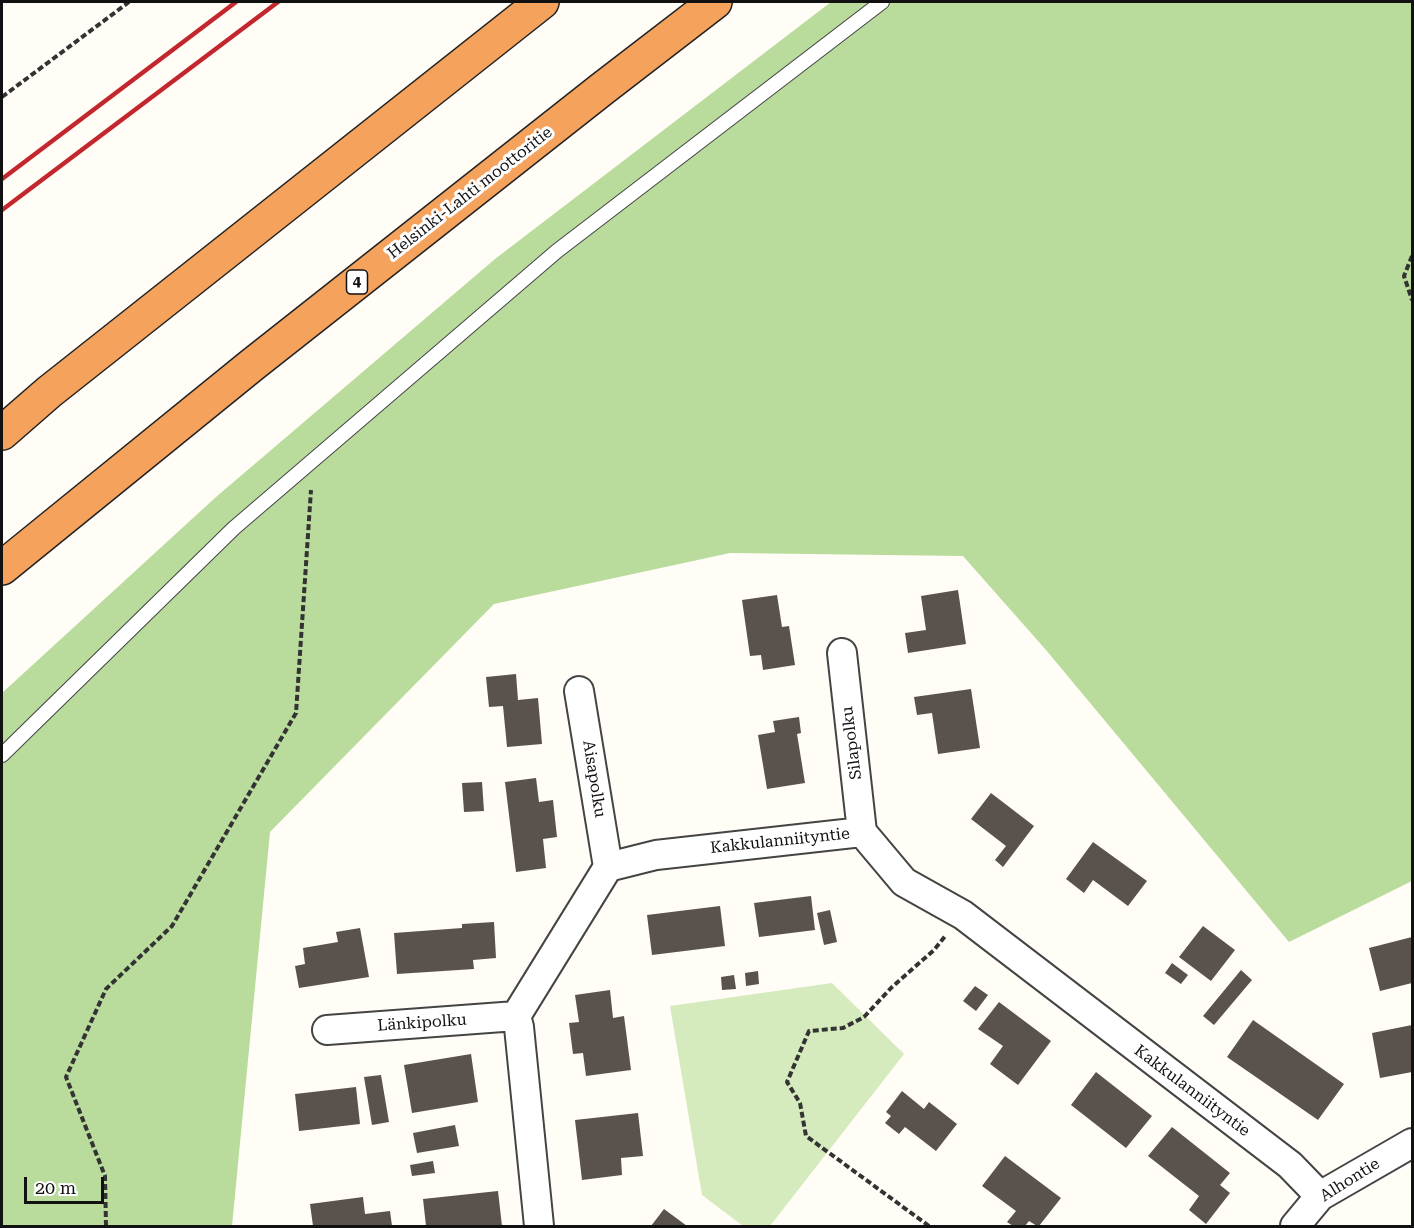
<!DOCTYPE html>
<html>
<head>
<meta charset="utf-8">
<style>
	body { margin:0 }
	#map { position:relative; width:1414px; height:1228px; overflow:hidden; background:#fffdf5; font-family:"Roboto Serif",serif }
	canvas { display:block }
	.frame { position:absolute; inset:0; border:3px solid #111; pointer-events:none }
	.scale { position:absolute; left:24px; top:1177px; width:80px; height:27px; box-sizing:border-box; border:3px solid #111; border-top:0; padding-left:8px; font-size:18px; line-height:21px; white-space:nowrap; color:#111; -webkit-text-stroke:4px #fff; paint-order:stroke }
</style>
</head>
<body>
<div id="map">
<canvas width="1414" height="1228"></canvas>
<div class="frame"></div>
<div class="scale">20 m</div>
</div>
<script>
const ctx = document.querySelector('canvas').getContext('2d');
ctx.lineJoin = 'round';
function fillPath(path, color) {
  ctx.fillStyle = color;
  ctx.fill(path, 'evenodd');
}
function poly(rows) {
  const path = new Path2D();
  for (const r of rows) {
    path.moveTo(r[0], r[1]);
    for (let i = 2; i < r.length; i += 2) path.lineTo(r[i], r[i + 1]);
  }
  return path;
}
function strokePath(path, color, width, dash) {
  ctx.strokeStyle = color;
  ctx.lineWidth = width;
  ctx.lineCap = dash ? 'butt' : 'round';
  ctx.setLineDash(dash || []);
  ctx.stroke(path);
}
function write(font, color, halo, rows, align = 'center') {
  ctx.font = font + ' "Roboto Serif",serif';
  ctx.lineWidth = 6;
  ctx.setLineDash([]);
  ctx.textBaseline = 'middle';
  ctx.strokeStyle = halo;
  ctx.fillStyle = color;
  for (const [text, x, y, turn = 0] of rows) {
    ctx.save();
    ctx.translate(x, y);
    ctx.rotate((+turn || 0) * Math.PI / 180);
    ctx.textAlign = isNaN(turn) ? turn : align;
    if (halo) ctx.strokeText(text, 0, 0);
    ctx.fillText(text, 0, 0);
    ctx.restore();
  }
}
const green = poly([
	[832,983,904,1054,770,1226,743,1226,702,1195,670,1006]
]);
const forest = poly([
	[831,2,1412,2,1412,881,1289,942,1046,650,963,556,730,553,494,604,270,832,232,1226,2,1226,2,693,216,497,495,259]
]);
const building = poly([
	[958,590,966,644,908,653,905,633,926,630,921,596],
	[777,595,782,627,789,626,795,665,763,670,761,655,750,656,742,600],
	[516,674,518,700,538,698,542,744,507,747,503,706,489,707,486,677],
	[971,689,980,748,938,754,932,713,917,715,914,697],
	[799,717,801,733,797,734,805,783,767,789,758,735,775,732,773,721],
	[536,778,539,802,553,800,557,837,543,839,546,868,516,872,505,782],
	[482,782,484,811,464,812,462,783],
	[991,793,1034,826,1003,867,995,860,1006,846,971,819],
	[1093,842,1147,881,1128,906,1093,880,1084,893,1066,879],
	[811,896,815,930,759,937,754,903],
	[720,906,725,946,652,955,647,915],
	[830,910,837,942,824,945,817,913],
	[494,922,496,958,473,960,474,969,397,974,394,933,462,928,462,924],
	[1203,926,1235,950,1211,981,1179,957],
	[360,928,369,977,299,988,295,966,305,964,303,948,338,942,336,932],
	[1412,937,1412,983,1380,991,1369,948],
	[1172,963,1188,975,1181,984,1165,973],
	[1241,970,1252,980,1214,1025,1203,1016],
	[758,971,759,984,746,986,745,973],
	[734,975,736,989,722,990,721,977],
	[975,986,988,995,976,1011,963,1001],
	[610,990,613,1018,624,1016,631,1070,586,1076,583,1053,573,1054,569,1023,579,1022,575,995],
	[999,1002,1051,1041,1018,1085,990,1064,1003,1046,978,1029],
	[1253,1020,1344,1084,1318,1120,1227,1057],
	[1412,1025,1412,1072,1380,1078,1372,1033],
	[471,1054,478,1102,412,1113,404,1065],
	[1096,1072,1152,1116,1126,1148,1071,1105],
	[381,1075,389,1122,372,1125,364,1077],
	[356,1087,360,1124,299,1131,295,1094],
	[902,1091,924,1109,929,1102,957,1124,936,1151,905,1127,899,1134,885,1123,891,1116,886,1112],
	[638,1113,643,1156,621,1158,622,1175,582,1180,575,1120],
	[455,1125,459,1146,417,1153,413,1133],
	[1172,1127,1230,1173,1220,1185,1230,1193,1206,1224,1189,1210,1199,1196,1148,1156],
	[1005,1156,1061,1198,1039,1226,1037,1226,1029,1221,1025,1226,1013,1226,1007,1222,1016,1211,982,1186],
	[433,1161,435,1173,412,1176,410,1165],
	[498,1191,502,1226,426,1226,423,1199],
	[363,1197,365,1214,390,1211,392,1226,313,1226,310,1204],
	[664,1209,687,1226,651,1226]
]);
const path = poly([
	[2,97,129,2],
	[1412,256,1404,276,1412,300],
	[106,1226,105,1176,66,1077,106,989,172,926,296,713,311,490],
	[929,1226,806,1136,800,1103,787,1082,809,1031,843,1028,864,1017,892,987,934,950,946,935]
]);
const lane = poly([
	[2,755,234,528,557,251,882,2]
]);
const street = poly([
	[842,653,862,832],
	[579,691,608,867],
	[327,1030,516,1016],
	[539,1226,519,1027,516,1016,608,867,656,855,862,832,904,882,963,915,1290,1165,1320,1196],
	[1295,1226,1320,1196,1412,1143]
]);
const highway = poly([
	[2,433,49,392,542,2],
	[2,568,252,365,602,89,715,2]
]);
const rail = poly([
	[2,179,236,2],
	[2,210,278,2]
]);
const shields = [
	[357,282,21]
];
const shieldNames = [
	["4",357,282]
];
const streetNames = [
	["Helsinki-Lahti moottoritie",470,193,-38],
	["Silapolku",852,743,-97],
	["Aisapolku",594,779,81],
	["Kakkulanniityntie",780,841,-6],
	["Länkipolku",422,1023,-4],
	["Kakkulanniityntie",1192,1091,37],
	["Alhontie",1350,1180,-32]
];
fillPath(green, '#d5ebbd');
fillPath(forest, '#b9dc9c');
fillPath(building, '#5a524d');
strokePath(lane, '#444', 16);
strokePath(street, '#444', 32);
strokePath(highway, '#222', 36);
strokePath(path, '#333', 4, [6, 3]);
strokePath(lane, '#fff', 14);
strokePath(street, '#fff', 28);
strokePath(highway, '#f5a25d', 33);
strokePath(rail, '#c4262e', 4.5);
for (const [x, y, w] of shields) {
  const box = new Path2D();
  box.roundRect(x - w / 2, y - 12, w, 24, 4.5);
  ctx.fillStyle = '#fff';
  ctx.fill(box);
  strokePath(box, '#111', 1.5);
}
write('bold 15px', '#111', null, shieldNames);
write('16px', '#111', '#fff', streetNames);
</script>
</body>
</html>
